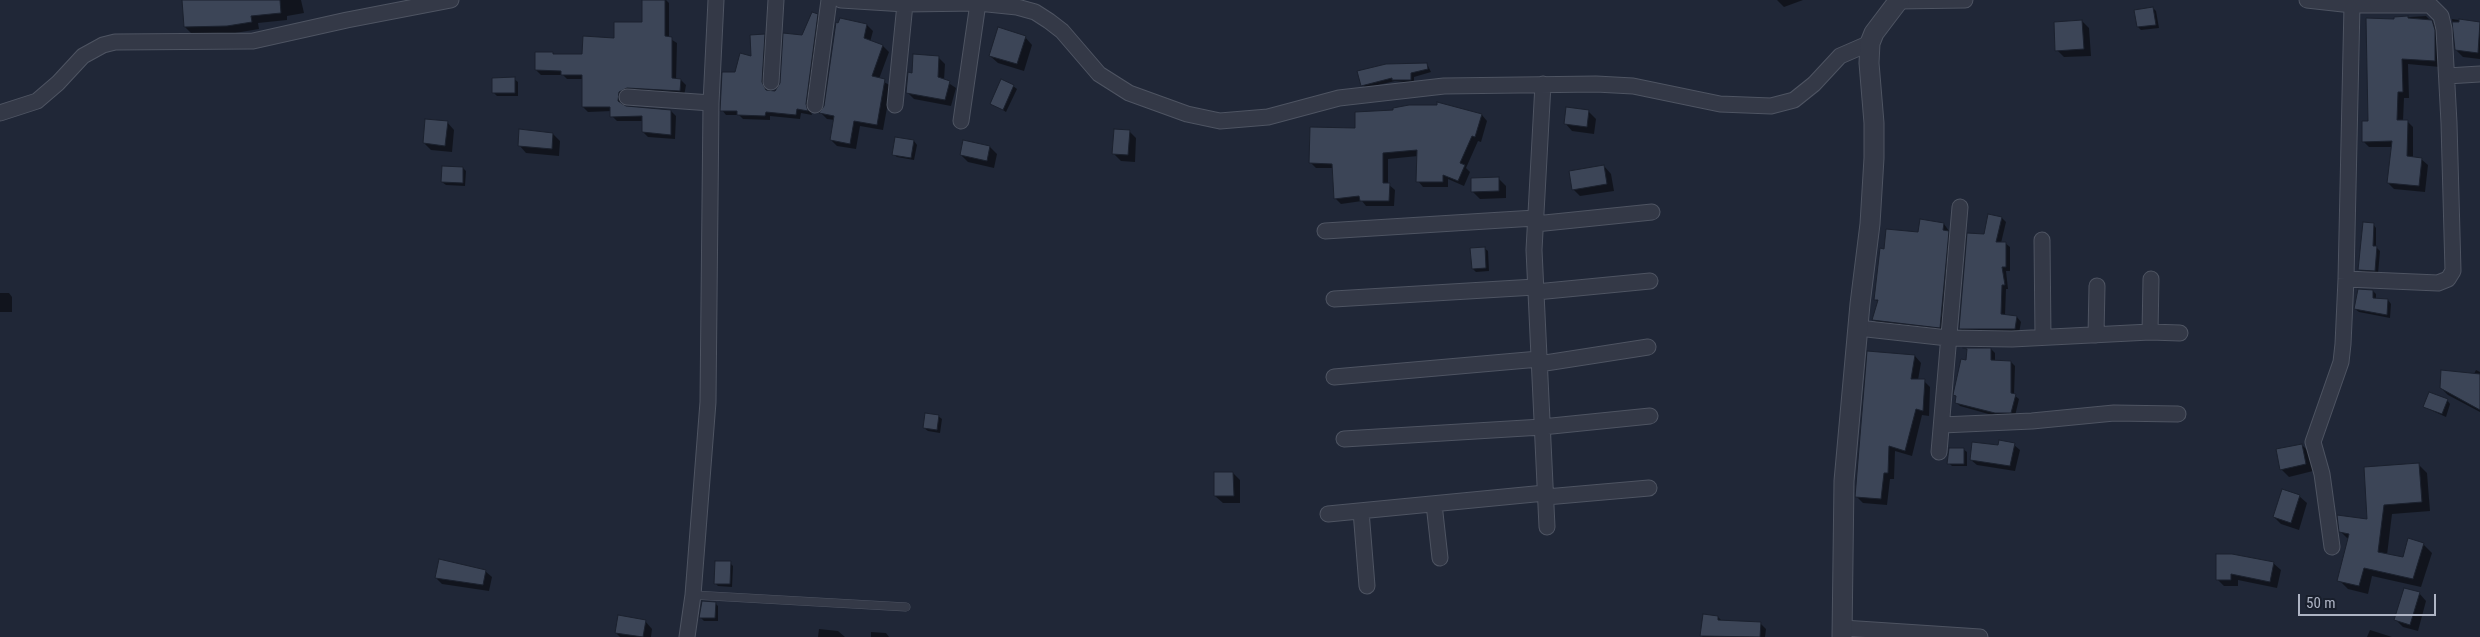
<!DOCTYPE html>
<html>
<head>
<meta charset="utf-8">
<style>
	body { margin:0 }
	#map { position:relative; width:2480px; height:637px; overflow:hidden; background:#202737; font-family:"Roboto Condensed",sans-serif }
	canvas { display:block }
	.scale { position:absolute; left:2298px; top:594px; width:138px; height:22px; box-sizing:border-box; border:2px solid #aeb4c4; border-top:0; padding-left:6px; font-size:15px; line-height:18px; white-space:nowrap; color:#aeb4c4; -webkit-text-stroke:4px #191f2c; paint-order:stroke }
</style>
</head>
<body>
<div id="map">
<canvas width="2480" height="637"></canvas>
<div class="scale">50 m</div>
</div>
<script>
const ctx = document.querySelector('canvas').getContext('2d');
ctx.lineJoin = 'round';
function fillPath(path, color) {
  ctx.fillStyle = color;
  ctx.fill(path, 'evenodd');
}
function poly(rows) {
  const path = new Path2D();
  for (const r of rows) {
    path.moveTo(r[0], r[1]);
    for (let i = 2; i < r.length; i += 2) path.lineTo(r[i], r[i + 1]);
  }
  return path;
}
function strokePath(path, color, width, dash) {
  ctx.strokeStyle = color;
  ctx.lineWidth = width;
  ctx.lineCap = dash ? 'butt' : 'round';
  ctx.setLineDash(dash || []);
  ctx.stroke(path);
}
const shadow = poly([
	[183,0,301,0,304,13,287,16,287,20,258,23,259,29,235,33,192,34,185,27],
	[643,0,666,0,669,3,669,38,677,43,676,80,681,80,686,85,684,96,624,96,622,103,624,107,671,111,676,116,675,139,648,137,643,132,643,121,617,121,612,116,612,111,588,112,583,107,583,79,567,79,563,75,541,75,536,70,553,53,555,56,583,55,643,23],
	[1777,0,1803,0,1784,7],
	[2153,8,2156,11,2159,28,2141,30,2138,27],
	[817,15,822,20,810,109,812,115,801,113,800,119,770,116,770,120,743,119,739,115,726,115,722,110,736,74,752,58,764,35,769,40,766,88,768,91,776,91,803,37],
	[2426,16,2438,28,2440,67,2408,64,2409,98,2404,98,2403,121,2407,121,2413,127,2413,158,2421,159,2428,165,2425,192,2394,189,2388,183,2392,147,2369,147,2363,141,2395,18],
	[2452,19,2480,23,2480,59,2463,57,2456,50],
	[2082,21,2089,28,2091,56,2064,57,2057,50],
	[867,25,873,31,870,42,883,46,889,52,879,79,891,86,883,130,860,126,856,149,837,146,831,140,835,120,827,119,821,113],
	[1025,37,1032,45,1024,71,998,63,990,56],
	[938,57,945,64,944,80,956,88,951,106,914,99,907,92,913,74],
	[1427,64,1431,72,1414,77,1414,83,1395,81,1366,88,1362,85],
	[514,79,518,82,518,96,497,96,494,93],
	[1013,86,1017,89,1006,112,992,103],
	[1438,104,1482,115,1487,121,1481,142,1478,141,1466,168,1470,172,1464,186,1448,179,1448,187,1423,187,1418,181,1418,156,1388,159,1388,184,1395,190,1394,206,1366,206,1362,201,1341,204,1335,198,1333,168,1316,168,1310,162,1356,129,1394,111,1438,106],
	[1588,111,1596,119,1594,134,1572,131,1565,123],
	[447,122,454,130,452,152,431,150,424,143],
	[1129,131,1136,138,1135,162,1121,161,1114,154],
	[553,134,560,141,559,156,526,153,519,145],
	[914,141,917,145,914,160,897,157,893,154],
	[990,147,997,154,994,168,968,162,961,155],
	[1604,166,1611,174,1614,191,1580,196,1573,189],
	[463,168,466,171,465,186,446,185,442,182],
	[1498,178,1506,186,1506,198,1480,199,1473,192],
	[2002,218,2006,222,2001,243,2005,243,2010,247,2010,271,2006,271,2008,289,2006,289,2005,315,2017,317,2021,322,2019,333,1965,333,1960,328,1985,236],
	[1944,224,1954,238,1946,333,1880,326,1874,320,1878,302,1875,299,1885,250],
	[2373,224,2376,228,2376,247,2380,251,2378,274,2363,273,2360,270],
	[1484,248,1488,251,1489,271,1476,272,1473,269],
	[2373,291,2376,294,2376,299,2388,300,2391,304,2390,318,2359,312,2355,309],
	[0,293,9,293,12,297,12,312,0,312],
	[1966,349,1991,349,1995,353,1995,362,2011,362,2015,366,2014,395,2019,399,2015,416,1999,417,1960,406,1956,402,1957,398,1955,395,1967,361,1968,351],
	[1915,356,1921,363,1918,380,1924,381,1930,387,1929,416,1922,415,1912,456,1895,451,1894,479,1890,479,1887,505,1863,503,1856,496],
	[2476,370,2480,372,2480,412,2448,395,2441,388,2474,374],
	[2447,400,2450,404,2446,417,2424,407],
	[938,416,942,419,940,433,928,431,924,428],
	[2014,445,2020,450,2015,471,1977,465,1971,460],
	[2302,445,2309,452,2313,471,2289,477,2281,469],
	[1963,449,1967,452,1967,466,1952,466,1949,463],
	[2418,464,2427,473,2430,511,2392,514,2387,555,2403,559,2423,544,2432,553,2421,587,2372,576,2368,594,2348,589,2339,580,2349,540,2341,532,2369,520],
	[1233,473,1240,480,1240,503,1223,503,1215,496],
	[2299,496,2307,503,2299,530,2281,524,2274,517],
	[2217,555,2273,563,2281,570,2277,588,2238,580,2238,586,2224,586,2217,579],
	[730,563,733,566,732,587,718,586,715,583],
	[485,571,492,577,489,591,442,584,436,578],
	[2419,593,2426,601,2418,631,2403,627,2396,620],
	[715,603,718,606,718,621,704,621,701,618],
	[1718,617,1722,621,1760,623,1766,629,1765,637,1703,637,1701,635],
	[645,621,652,629,651,637,620,637,616,633],
	[819,629,838,631,845,637,818,637],
	[2370,630,2392,637,2367,637],
	[871,632,886,633,889,637,871,637]
]);
const building = poly([
	[182,0,280,0,281,13,251,16,252,22,227,26,184,27,182,0],
	[642,0,665,0,665,36,672,37,672,78,681,79,680,91,627,88,619,92,618,101,626,106,671,110,671,135,642,132,642,116,610,117,610,107,582,107,582,75,561,75,561,71,535,70,535,52,553,52,553,54,582,54,583,36,614,38,614,22,642,22,642,0],
	[2153,7,2156,25,2137,27,2134,10,2153,7],
	[812,12,818,14,806,104,808,111,797,109,796,115,766,112,765,116,737,115,737,111,720,111,722,72,735,72,740,53,751,56,750,35,765,34,762,82,766,90,775,91,780,83,783,33,802,35,812,12],
	[2408,16,2408,18,2432,20,2435,30,2435,61,2402,59,2403,92,2398,92,2397,120,2408,120,2407,156,2422,158,2419,186,2387,183,2392,141,2362,142,2362,121,2368,121,2366,18,2394,19,2394,17,2408,16],
	[840,18,867,24,864,38,883,45,872,76,885,79,877,125,854,121,850,144,830,140,834,116,819,113,824,106,836,22,838,23,840,18],
	[2459,19,2480,22,2478,53,2455,50,2452,22,2459,22,2459,19],
	[2082,20,2084,49,2055,51,2054,22,2082,20],
	[998,27,1026,36,1017,64,989,56,998,27],
	[913,54,939,56,938,77,950,81,945,100,906,93,908,72,912,73,913,54],
	[1427,63,1428,69,1411,73,1411,80,1392,80,1392,78,1361,86,1357,71,1386,64,1427,63],
	[515,77,515,93,492,93,492,78,515,77],
	[1001,79,1014,85,1003,110,990,104,1001,79],
	[1437,102,1482,114,1475,137,1472,136,1460,163,1465,165,1458,181,1443,175,1443,182,1416,182,1417,150,1383,153,1383,183,1390,183,1389,201,1360,201,1359,196,1334,199,1332,164,1309,163,1310,127,1355,128,1355,112,1393,110,1393,108,1409,105,1437,105,1437,102],
	[1566,107,1589,110,1587,127,1564,124,1566,107],
	[425,119,448,121,445,146,423,143,425,119],
	[519,129,553,133,552,149,518,146,519,129],
	[1114,129,1130,130,1128,155,1112,154,1114,129],
	[895,137,914,140,911,158,892,155,895,137],
	[963,140,990,146,987,161,960,155,963,140],
	[1604,165,1607,184,1572,190,1569,171,1604,165],
	[442,166,463,167,463,183,441,182,442,166],
	[1499,177,1499,191,1471,192,1471,178,1499,177],
	[1988,214,2002,217,1996,242,2006,242,2006,267,2002,267,2005,285,2002,285,2001,314,2017,316,2015,329,1959,329,1967,233,1984,234,1988,214],
	[1920,219,1944,223,1943,230,1949,231,1940,328,1872,320,1878,300,1874,300,1880,248,1884,249,1886,229,1918,232,1920,219],
	[2363,222,2374,223,2373,246,2377,246,2375,271,2358,270,2363,222],
	[1485,247,1486,268,1472,269,1470,248,1485,247],
	[2358,289,2373,290,2373,298,2388,299,2387,315,2354,309,2358,289],
	[1963,348,1991,348,1991,360,2011,361,2011,393,2016,394,2011,413,1995,413,1955,403,1956,396,1953,395,1954,390,1961,359,1966,360,1967,349,1963,348],
	[1867,351,1915,355,1911,379,1925,379,1923,411,1916,409,1905,451,1889,446,1888,473,1884,473,1881,499,1855,497,1867,351],
	[2441,370,2480,374,2480,410,2440,388,2441,370],
	[2429,392,2448,399,2442,414,2423,407,2429,392],
	[925,413,939,415,937,430,923,428,925,413],
	[1999,440,2015,443,2010,466,1970,460,1972,442,1998,445,1999,440],
	[2302,444,2306,464,2280,470,2276,449,2302,444],
	[1949,448,1964,448,1964,464,1947,464,1949,448],
	[2419,463,2422,502,2384,505,2378,552,2403,557,2408,538,2424,543,2413,579,2364,568,2359,586,2337,581,2349,534,2339,532,2337,515,2367,519,2364,467,2419,463],
	[1214,472,1233,472,1234,496,1214,496,1214,472],
	[2282,489,2300,495,2291,523,2273,517,2282,489],
	[2216,554,2232,554,2274,562,2270,582,2231,574,2231,580,2216,580,2216,554],
	[439,559,486,570,483,585,435,578,439,559],
	[715,561,731,561,730,584,714,584,715,561],
	[2404,588,2420,592,2410,625,2394,620,2404,588],
	[702,601,716,602,715,618,699,618,702,601],
	[1703,614,1718,616,1718,620,1761,622,1760,637,1700,636,1703,614],
	[618,615,646,620,643,637,615,633,618,615]
]);
const service = poly([
	[693,595,906,607]
]);
const minor = poly([
	[841,0,905,4,978,3,1017,7,1035,12,1049,21,1062,31,1099,74,1129,93,1187,114,1220,121,1268,117,1339,98,1444,86,1596,84,1633,86,1720,104,1771,106,1794,100,1814,84,1840,56,1870,43],
	[2307,0,2352,5,2430,5,2441,16,2444,29,2449,123,2453,271,2448,279,2438,283,2346,279],
	[1899,1,1965,0],
	[2447,76,2480,74],
	[771,82,776,0],
	[1543,84,1534,250,1547,527],
	[627,97,711,103],
	[815,105,829,0],
	[895,105,905,4],
	[0,113,37,101,58,83,83,56,103,45,115,42,253,41,347,20,451,0],
	[961,121,978,3],
	[1535,224,1652,212],
	[1325,231,1535,218],
	[2042,240,2043,337],
	[1536,292,1650,281],
	[1334,299,1535,287],
	[1858,328,1948,338,2012,339,2150,332,2180,333],
	[2150,332,2151,279],
	[2096,335,2097,286],
	[1539,364,1648,347],
	[1334,377,1539,359],
	[1942,425,2032,421,2114,413,2178,414],
	[1344,439,1542,427,1650,416],
	[1939,452,1960,207],
	[1546,497,1649,488],
	[1434,504,1440,558],
	[1361,511,1367,586],
	[1328,514,1545,493],
	[2332,547,2322,474,2313,442,2341,362,2343,344,2346,279,2352,5],
	[1843,628,1980,637],
	[687,637,693,595,708,402,711,103,716,0]
]);
const tertiary = poly([
	[1842,637,1844,481,1860,304,1870,224,1874,158,1874,123,1869,63,1870,43,1874,33,1899,0]
]);
fillPath(shadow, '#0007');
fillPath(building, '#3c4557');
strokePath(building, '#1b212e', 1);
strokePath(service, '#4e5462', 9);
strokePath(minor, '#4e5462', 17);
strokePath(tertiary, '#4e5462', 21);
strokePath(service, '#343947', 8);
strokePath(minor, '#343947', 15);
strokePath(tertiary, '#343947', 19);
</script>
</body>
</html>
